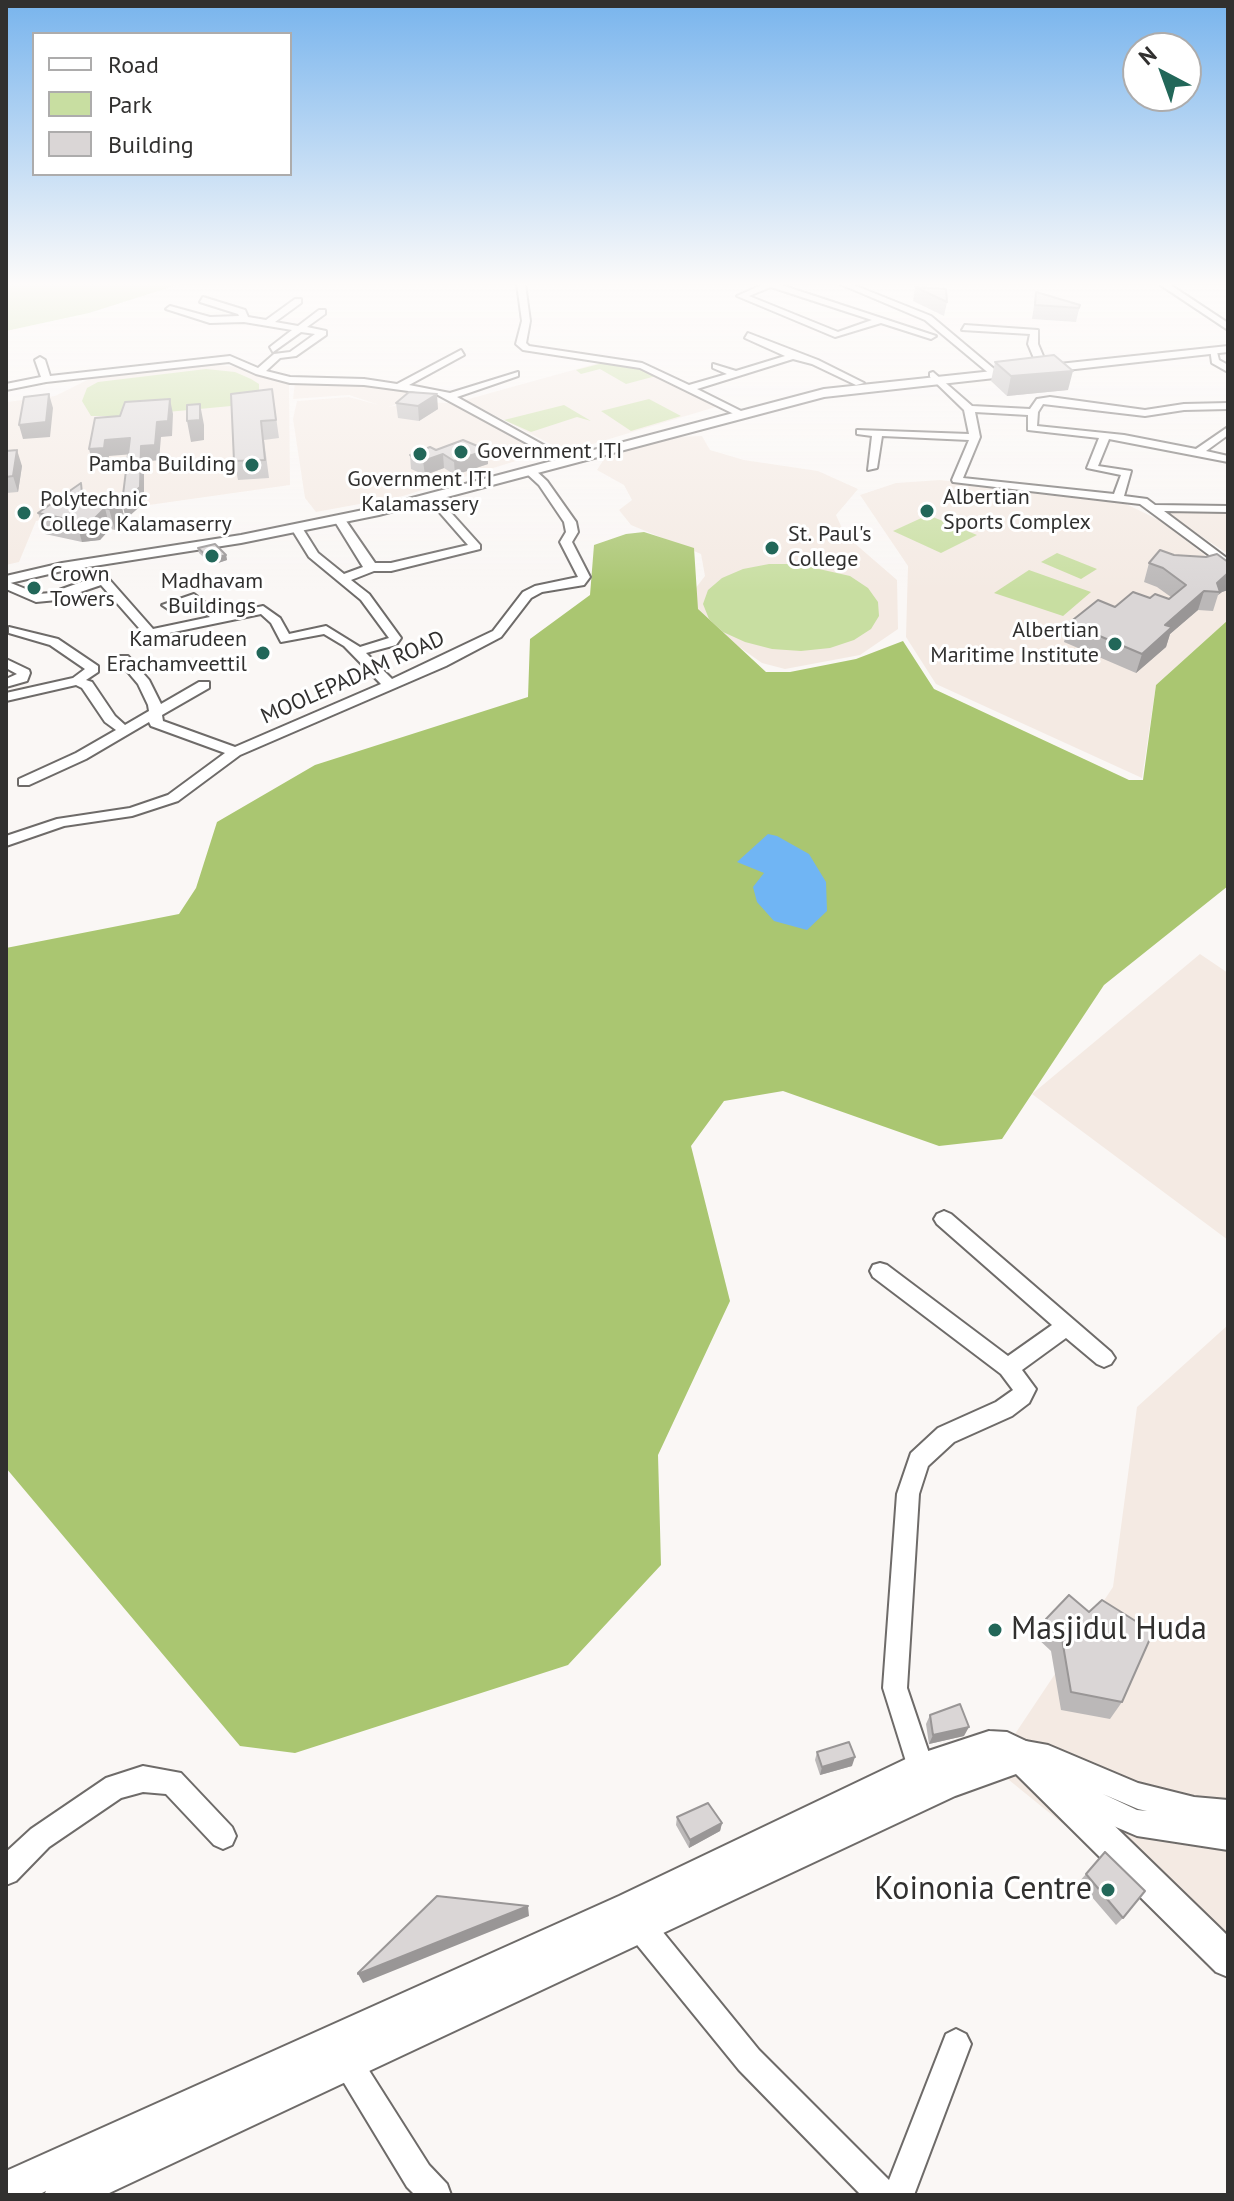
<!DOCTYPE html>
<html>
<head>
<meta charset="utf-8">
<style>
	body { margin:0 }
	#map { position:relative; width:1234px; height:2201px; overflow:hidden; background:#faf7f5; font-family:"PT Sans",sans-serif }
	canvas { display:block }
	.frame { position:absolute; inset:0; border:8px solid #31302f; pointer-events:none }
	.legend { position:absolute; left:32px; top:32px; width:260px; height:144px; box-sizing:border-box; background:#fff; border:2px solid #adacac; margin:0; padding:10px 14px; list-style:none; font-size:24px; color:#31302f }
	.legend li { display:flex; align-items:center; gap:16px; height:40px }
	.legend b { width:40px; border:2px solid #adacac }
	.north { position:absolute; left:1122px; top:32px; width:80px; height:80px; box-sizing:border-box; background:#fff; border:2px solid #adacac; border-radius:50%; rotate:319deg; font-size:22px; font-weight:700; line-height:32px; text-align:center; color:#31302f }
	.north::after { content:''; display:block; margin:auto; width:28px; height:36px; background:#226759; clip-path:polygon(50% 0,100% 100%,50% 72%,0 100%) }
</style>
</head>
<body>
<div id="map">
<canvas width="1234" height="2201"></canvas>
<div class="frame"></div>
<ul class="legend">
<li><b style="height:10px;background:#fff"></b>Road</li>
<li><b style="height:22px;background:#c8dea1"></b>Park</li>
<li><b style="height:22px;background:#dad6d6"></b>Building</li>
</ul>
<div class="north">N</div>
</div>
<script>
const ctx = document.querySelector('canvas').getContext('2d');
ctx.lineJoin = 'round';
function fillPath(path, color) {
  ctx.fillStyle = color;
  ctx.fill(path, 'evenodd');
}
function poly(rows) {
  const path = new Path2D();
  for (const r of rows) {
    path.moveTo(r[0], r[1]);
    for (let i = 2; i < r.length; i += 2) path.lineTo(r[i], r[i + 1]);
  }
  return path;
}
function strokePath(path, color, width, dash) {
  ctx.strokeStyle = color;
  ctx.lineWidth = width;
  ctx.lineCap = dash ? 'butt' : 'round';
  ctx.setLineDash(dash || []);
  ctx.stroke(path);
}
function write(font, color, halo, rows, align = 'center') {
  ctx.font = font + ' "PT Sans",sans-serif';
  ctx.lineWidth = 6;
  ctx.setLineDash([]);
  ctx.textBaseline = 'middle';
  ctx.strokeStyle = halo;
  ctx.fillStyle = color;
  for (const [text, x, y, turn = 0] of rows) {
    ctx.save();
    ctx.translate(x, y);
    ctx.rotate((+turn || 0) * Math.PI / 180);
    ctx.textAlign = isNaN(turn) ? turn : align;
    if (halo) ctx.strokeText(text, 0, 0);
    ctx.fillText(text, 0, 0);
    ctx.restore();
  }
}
const built = poly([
	[602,362,640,367,719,406,566,452,465,400],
	[211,364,238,367,289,383,290,485,36,521,19,562,6,565,6,402,55,396,91,378],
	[295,382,341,382,434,393,388,407,413,402,451,403,545,452,403,496,316,512,305,498,293,419,297,401,349,397,379,405,349,395,293,399],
	[702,436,710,450,744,460,818,471,858,489,836,515,845,535,897,580,898,629,860,655,785,669,762,663,702,621,691,594,705,576,701,554,631,525,619,510,632,500,624,485,597,470,604,459,633,448,674,437],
	[940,480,1122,502,1161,521,1228,573,1228,620,1156,685,1142,778,936,684,906,637,908,566,860,495,896,483],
	[1228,511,1228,554,1166,513,1205,512],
	[1200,954,1228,973,1228,1240,1032,1094],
	[1228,1325,1228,1958,993,1767,1113,1587,1137,1407]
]);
const green = poly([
	[11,284,180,284,89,313,6,331,6,289],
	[603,363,638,368,656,376,626,384,600,369,581,374,576,370],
	[206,369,235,372,251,379,259,384,259,393,254,399,231,406,125,416,91,416,82,401,87,388,98,382],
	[649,399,681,416,631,431,601,411],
	[564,405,591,421,577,417,531,432,504,420],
	[928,515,977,535,941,553,893,531],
	[1057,553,1097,569,1081,579,1041,562],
	[769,564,797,564,850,576,868,588,878,602,879,616,871,629,854,640,830,648,801,651,772,649,745,642,723,632,709,619,703,604,708,590,722,578,743,569],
	[1029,570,1091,592,1063,616,994,593]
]);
const forest = poly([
	[644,532,694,548,698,609,766,672,790,672,856,659,903,641,934,689,1129,780,1143,780,1156,685,1228,620,1228,886,1104,985,1002,1139,939,1146,783,1091,724,1101,691,1146,730,1301,658,1455,661,1565,568,1665,295,1753,240,1746,6,1468,6,948,179,914,196,888,217,822,315,765,528,697,530,639,590,595,594,545,626,534]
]);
const water = poly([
	[768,834,777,836,809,854,826,882,827,911,807,930,774,921,757,902,753,887,764,873,737,862]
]);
const minor = poly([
	[517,284,525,284,530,321,526,343,529,346,642,363,689,385,727,374,713,368,713,364,736,371,785,356,745,338,748,333,818,360,864,383,856,385,812,364,793,359,697,389,745,413,736,415,640,368,523,350,516,344,522,321,517,284],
	[764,284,778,284,936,336,931,339,881,323,835,337,737,296,764,284],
	[771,287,872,320,838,332,749,296,771,287],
	[840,284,851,284,931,316,999,373,991,375,925,320,840,284],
	[1159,284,1169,284,1228,323,1228,330,1159,284],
	[203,297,245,310,248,317,266,320,295,299,301,299,301,303,275,322,298,326,319,310,325,310,325,314,307,327,326,331,326,335,296,356,280,358,266,371,290,377,364,379,397,384,461,350,464,355,409,385,450,393,518,372,518,376,457,397,565,457,556,459,438,395,364,385,290,383,256,374,229,362,46,382,6,390,6,384,41,377,35,360,40,357,45,360,50,376,230,356,258,368,274,354,290,352,315,334,301,332,273,352,270,347,292,330,244,322,210,323,166,309,170,306,210,317,239,316,238,314,200,302,203,297],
	[965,325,1038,330,1038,344,1046,363,1041,366,1036,363,1028,344,1030,334,962,330,965,325],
	[1210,348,1216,348,1219,360,1228,365,1228,372,1212,363,1210,348],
	[933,372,972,406,1030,409,1037,399,1050,397,1145,410,1184,404,1228,403,1228,409,1184,410,1145,416,1043,404,1038,412,1037,426,1124,435,1196,449,1228,427,1228,435,1206,451,1228,456,1228,462,1109,439,1098,466,1131,471,1124,496,1147,499,1155,505,1228,506,1228,512,1164,511,1228,559,1228,569,1140,504,953,482,952,480,969,440,882,436,877,468,868,470,872,436,857,434,857,430,969,434,964,410,930,377,930,373,933,372],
	[975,412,1028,415,1028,430,1099,438,1087,468,1121,475,1114,494,963,478,980,437,975,412],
	[526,469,534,469,547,481,576,522,578,532,572,542,590,577,584,585,542,592,531,598,501,637,446,666,240,755,178,801,132,816,64,826,6,846,6,836,57,819,130,808,168,795,225,753,151,726,149,722,86,759,29,785,19,785,19,779,76,753,116,730,105,722,82,688,76,685,6,701,6,693,73,678,85,669,50,645,9,633,9,627,58,639,98,666,98,672,86,680,92,682,115,716,125,725,149,711,148,705,138,684,117,659,118,656,128,656,149,680,161,704,199,682,209,682,209,688,162,715,163,721,235,747,381,684,344,646,324,634,281,642,271,623,261,614,150,637,146,636,101,585,57,600,36,602,6,589,6,581,38,594,51,593,95,577,108,578,153,629,210,617,192,602,168,609,162,605,194,594,222,615,263,606,280,618,289,634,326,626,360,647,389,638,361,600,309,557,291,528,301,526,318,553,344,574,363,567,334,520,340,517,344,518,375,563,391,563,468,545,427,498,436,496,480,545,480,549,391,571,374,571,351,580,369,594,401,638,396,645,366,653,392,679,493,631,523,592,535,586,578,577,560,542,566,532,564,522,539,485,526,473,526,469],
	[6,659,29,670,30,673,27,681,6,687,6,679,17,674,6,668,6,659],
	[944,1211,951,1214,1111,1352,1115,1358,1111,1364,1104,1367,1097,1364,1066,1338,1022,1370,1036,1389,1029,1403,1012,1416,954,1442,928,1466,919,1494,907,1688,934,1768,930,1777,921,1781,912,1777,908,1768,883,1688,897,1494,911,1453,938,1428,996,1402,1013,1390,1001,1374,873,1277,870,1271,873,1265,880,1263,887,1265,1008,1356,1052,1325,937,1224,934,1219,937,1214,944,1211],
	[1020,1740,1048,1745,1138,1783,1194,1797,1228,1800,1228,1850,1137,1836,1090,1816,1060,1796,1056,1787,1062,1777,1011,1762,1007,1753,1011,1744,1020,1740],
	[1103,1794,1138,1809,1147,1811,1137,1810,1103,1794],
	[143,1766,181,1773,232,1827,236,1836,232,1845,223,1849,214,1845,166,1794,143,1792,121,1798,49,1847,16,1881,6,1885,6,1852,31,1829,106,1778,143,1766],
	[639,1911,649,1915,759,2050,889,2180,946,2034,956,2029,966,2034,971,2044,914,2195,861,2195,739,2070,629,1935,625,1925,629,1915,639,1911],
	[348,2048,358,2053,429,2165,447,2184,451,2195,415,2195,407,2187,338,2073,333,2063,338,2053,348,2048]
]);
const major = poly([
	[1228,346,1228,352,824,397,379,515,241,543,62,571,6,584,6,576,62,563,241,535,378,507,824,389,1228,346],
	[989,1731,1007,1732,1028,1742,1228,1936,1228,1977,1216,1972,1016,1774,955,1796,105,2195,44,2195,46,2191,38,2195,6,2195,6,2171,619,1896,910,1757,989,1731]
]);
const wall = poly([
	[915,287,947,302,944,316,913,301],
	[1036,292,1080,305,1076,322,1032,319],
	[995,362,1068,390,1007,396,991,381],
	[272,389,279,438,264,440,269,478,238,480,234,461],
	[409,392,438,409,419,421,398,418,396,403],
	[436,450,487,450,488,464,455,475,444,468,425,475,411,469,410,455],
	[6,451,22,466,18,492,6,493],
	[84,494,120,500,125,520,115,530,110,529,100,540,82,542,45,534,38,513],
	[198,548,226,555,227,560,212,565,199,553],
	[1174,555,1228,562,1228,590,1222,592,1218,595,1213,611,1198,610,1170,634,1166,647,1136,673,1064,642,1069,623,1115,607,1150,598,1169,599,1171,597,1157,587,1144,582,1149,563],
	[1069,1595,1122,1702,1110,1719,1061,1710,1051,1651,1037,1638,1046,1619],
	[930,1715,964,1736,929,1744,926,1724],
	[817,1752,852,1766,820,1775,815,1760],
	[677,1817,722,1823,720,1831,689,1848,676,1825],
	[1105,1852,1123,1918,1116,1925,1079,1882]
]);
const shadedWall = poly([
	[1073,371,1068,390,1007,396,1011,376],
	[49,394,53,408,50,437,23,439,19,425],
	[437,394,438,409,419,421,418,406],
	[170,399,173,414,172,436,161,437,159,460,144,462,144,503,126,519,122,503,141,446],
	[200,404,204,425,204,440,191,442,187,421],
	[130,438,134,454,109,456,108,464,93,465,89,449,105,440],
	[17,450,22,466,18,492,13,476],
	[487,450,488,464,455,475,454,461],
	[443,454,444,468,425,475,423,461],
	[120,500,125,520,115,530,109,509],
	[105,508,110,529,100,540,82,542,76,521],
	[226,555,227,560,212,565,210,559],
	[1228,573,1228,590,1222,592,1218,595,1220,592,1217,583],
	[1204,591,1198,610,1170,634,1166,647,1136,673,1142,654,1165,625],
	[969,1727,964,1736,929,1744,933,1735],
	[855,1757,852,1766,820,1775,822,1767],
	[722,1823,720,1831,689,1848,690,1840],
	[528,1906,529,1916,363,1983,358,1974]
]);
const building = poly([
	[915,287,946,289,947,302,915,287],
	[1036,292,1080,305,1079,308,1035,305,1036,292],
	[1054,355,1073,371,1011,376,995,362,1054,355],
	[272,389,276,420,261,421,265,460,234,461,231,394,272,389],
	[409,392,437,394,418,406,396,403,409,392],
	[49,394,46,422,19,425,24,397,49,394],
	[170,399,168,421,157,422,155,445,141,446,140,487,122,503,130,438,105,440,104,448,89,449,95,418,120,416,125,402,170,399],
	[200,404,200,420,187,421,187,405,200,404],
	[463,440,487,450,454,461,443,454,423,461,410,455,430,447,436,450,463,440],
	[17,450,13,476,6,477,6,451,17,450],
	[81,483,82,494,120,500,109,509,105,508,94,519,76,521,38,513,81,483],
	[215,544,226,555,210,559,198,548,215,544],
	[1160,550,1174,555,1206,557,1217,554,1228,562,1228,573,1217,583,1220,592,1204,591,1165,625,1172,627,1142,654,1069,623,1098,600,1115,607,1133,592,1150,598,1155,594,1169,599,1186,585,1163,568,1149,563,1160,550],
	[1069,1595,1089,1612,1102,1600,1153,1632,1122,1702,1071,1692,1061,1633,1046,1619,1069,1595],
	[960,1704,969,1727,933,1735,930,1715,960,1704],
	[849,1742,855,1757,822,1767,817,1752,849,1742],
	[708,1803,722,1823,690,1840,677,1817,708,1803],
	[1105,1852,1145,1891,1123,1918,1086,1874,1105,1852],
	[437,1896,528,1906,358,1974,358,1973,437,1896]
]);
const markers = [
	[461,452,8,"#226759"],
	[420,454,8,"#226759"],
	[252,465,8,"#226759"],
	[927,511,8,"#226759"],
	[24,513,8,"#226759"],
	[772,548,8,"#226759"],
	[212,556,8,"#226759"],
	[34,588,8,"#226759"],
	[1115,644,8,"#226759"],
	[263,653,8,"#226759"],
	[995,1630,8,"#226759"],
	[1108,1890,8,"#226759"]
];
const farPoinames = [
	["Government ITI",477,452],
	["Pamba Building",236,465,"right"],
	["Government ITI",420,480,"center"],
	["Kalamassery",420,505,"center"],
	["Albertian",943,498],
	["Sports Complex",943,523],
	["Polytechnic",40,500],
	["College Kalamaserry",40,525],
	["St. Paul's",788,535],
	["College",788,560],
	["Crown",50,575],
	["Towers",50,600],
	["Madhavam",212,582,"center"],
	["Buildings",212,607,"center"],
	["Albertian",1099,631,"right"],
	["Maritime Institute",1099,656,"right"],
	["Kamarudeen",247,640,"right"],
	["Erachamveettil",247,665,"right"]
];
const farStreetnames = [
	["MOOLEPADAM ROAD",353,678,-24]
];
const nearPoinames = [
	["Masjidul Huda",1011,1630],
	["Koinonia Centre",1092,1890,"right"]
];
fillPath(built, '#f4eae3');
fillPath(green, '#c8dea1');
fillPath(forest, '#aac671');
fillPath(water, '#70b5f4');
strokePath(minor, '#6e6b69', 4);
strokePath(major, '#6e6b69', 4);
fillPath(minor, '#fff');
fillPath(major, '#fff');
fillPath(wall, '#bbb8b8');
fillPath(shadedWall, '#999696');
fillPath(building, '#dad6d6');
strokePath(building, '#999696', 2);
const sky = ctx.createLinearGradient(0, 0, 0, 592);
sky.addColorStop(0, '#78b4ed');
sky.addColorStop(0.48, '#fdfbfa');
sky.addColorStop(1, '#fdfbfa00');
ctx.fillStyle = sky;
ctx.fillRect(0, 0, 1234, 592);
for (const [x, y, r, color] of markers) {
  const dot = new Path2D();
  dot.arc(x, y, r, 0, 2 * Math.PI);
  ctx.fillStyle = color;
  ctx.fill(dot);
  strokePath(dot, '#fff', 3);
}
write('22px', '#31302f', '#fff', farPoinames, 'left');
write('22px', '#31302f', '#fff', farStreetnames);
write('32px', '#31302f', '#fff', nearPoinames, 'left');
</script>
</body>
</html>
